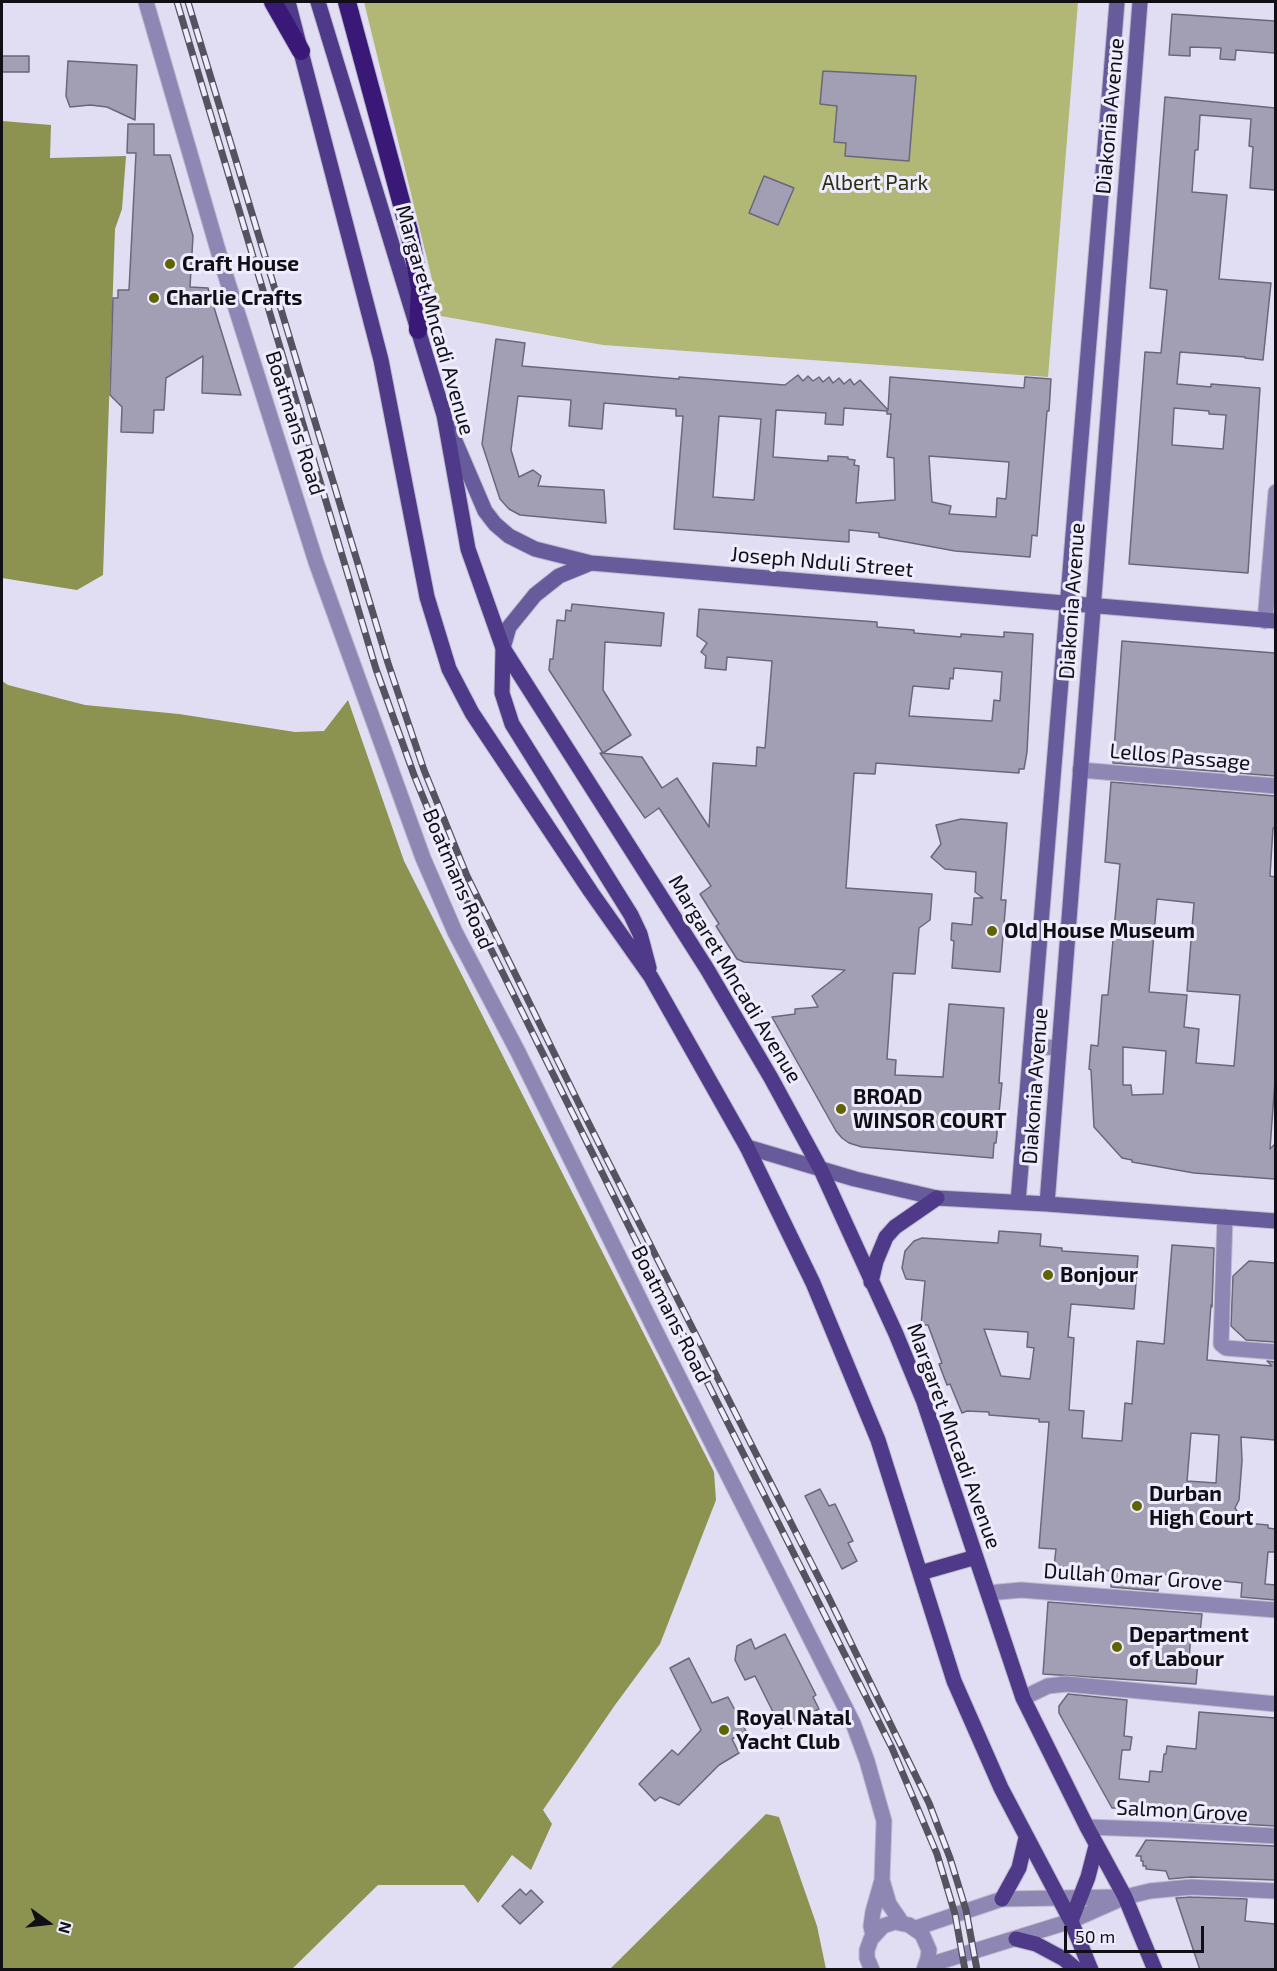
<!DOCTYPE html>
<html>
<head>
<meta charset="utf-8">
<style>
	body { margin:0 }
	#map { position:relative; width:1277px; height:1971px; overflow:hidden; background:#e1def4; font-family:"Exo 2",sans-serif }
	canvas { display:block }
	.frame { position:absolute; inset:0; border:3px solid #100f16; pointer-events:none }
	.north { position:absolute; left:18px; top:1893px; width:60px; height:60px; -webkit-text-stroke:4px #eeecfd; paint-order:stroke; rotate:105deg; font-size:16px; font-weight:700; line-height:24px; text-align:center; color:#100f16 }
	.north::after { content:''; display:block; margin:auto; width:21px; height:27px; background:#100f16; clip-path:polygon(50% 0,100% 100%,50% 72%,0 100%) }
	.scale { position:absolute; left:1064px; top:1926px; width:140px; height:27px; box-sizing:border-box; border:3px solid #100f16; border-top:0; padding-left:8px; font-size:18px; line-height:21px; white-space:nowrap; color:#100f16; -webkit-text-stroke:4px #eeecfd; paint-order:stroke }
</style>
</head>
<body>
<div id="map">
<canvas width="1277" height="1971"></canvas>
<div class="frame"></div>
<div class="north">N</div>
<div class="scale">50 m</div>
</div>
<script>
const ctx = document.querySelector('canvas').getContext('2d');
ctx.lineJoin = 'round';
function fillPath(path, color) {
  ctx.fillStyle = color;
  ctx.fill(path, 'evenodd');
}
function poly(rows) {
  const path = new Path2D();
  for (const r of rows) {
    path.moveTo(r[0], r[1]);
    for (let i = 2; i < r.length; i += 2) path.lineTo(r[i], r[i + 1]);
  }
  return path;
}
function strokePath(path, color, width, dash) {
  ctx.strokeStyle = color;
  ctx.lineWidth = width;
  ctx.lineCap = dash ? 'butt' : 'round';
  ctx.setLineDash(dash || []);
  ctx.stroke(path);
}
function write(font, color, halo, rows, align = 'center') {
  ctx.font = font + ' "Exo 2",sans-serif';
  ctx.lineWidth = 6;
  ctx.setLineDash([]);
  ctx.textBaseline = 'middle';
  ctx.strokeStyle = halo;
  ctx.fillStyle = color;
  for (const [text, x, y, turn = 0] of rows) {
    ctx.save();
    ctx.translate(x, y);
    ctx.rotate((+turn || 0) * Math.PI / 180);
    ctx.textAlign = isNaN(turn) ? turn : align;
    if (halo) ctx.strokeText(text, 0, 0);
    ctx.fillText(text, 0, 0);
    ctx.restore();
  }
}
const green = poly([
	[364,2,1078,2,1048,377,603,345,441,316]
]);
const water = poly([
	[2,121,51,125,50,158,126,156,122,209,115,229,103,575,77,590,2,578],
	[2,681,8,685,85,705,179,714,295,732,324,731,348,700,404,861,714,1472,716,1500,660,1644,615,1705,543,1810,552,1824,531,1870,512,1855,478,1903,464,1885,378,1885,292,1969,2,1969],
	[766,1814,779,1817,817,1926,826,1969,610,1969]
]);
const building = poly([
	[1172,14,1275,21,1275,53,1236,50,1235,60,1220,59,1221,48,1190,47,1190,56,1169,55,1172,14],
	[2,56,29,56,29,72,2,72,2,56],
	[68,61,137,65,135,120,107,107,90,105,70,107,66,96,68,61],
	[823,71,916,76,909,161,845,156,846,143,834,142,837,106,820,104,823,71],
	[1165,97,1275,108,1275,190,1250,188,1253,147,1249,146,1251,119,1200,115,1198,150,1195,150,1192,192,1227,195,1219,279,1271,283,1263,360,1245,358,1245,357,1180,352,1177,384,1211,387,1211,384,1260,388,1248,573,1129,564,1145,352,1161,353,1167,290,1150,288,1165,97],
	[1174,408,1209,411,1209,414,1226,415,1223,449,1172,445,1174,408],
	[128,124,154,124,154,155,170,155,193,236,190,287,208,288,241,395,202,393,203,356,166,378,164,410,154,410,153,433,121,432,122,407,110,395,113,298,118,298,118,290,129,290,136,153,127,153,128,124],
	[764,176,794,188,778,225,749,213,764,176],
	[496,339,525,343,522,366,679,379,679,377,785,385,798,375,803,381,808,376,813,381,819,377,823,382,829,377,833,383,839,378,844,384,850,379,854,385,860,380,888,410,890,377,1024,388,1025,377,1051,379,1049,411,1047,411,1037,536,1032,535,1030,557,955,551,879,537,879,533,849,530,849,542,674,529,683,416,676,416,676,409,604,403,602,429,569,426,571,400,518,396,511,450,519,477,533,470,541,476,538,486,604,490,606,523,520,515,509,509,500,499,482,444,496,339],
	[844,408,887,411,887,414,891,414,887,457,894,458,895,500,856,503,859,466,854,465,855,460,848,459,848,457,828,456,828,461,773,457,776,410,826,413,825,424,843,425,844,408],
	[719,416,761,419,754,500,713,497,719,416],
	[929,456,1009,462,1006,499,997,498,996,517,949,514,951,506,932,502,929,456],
	[572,604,664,613,661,646,605,642,603,690,631,735,603,753,549,670,550,659,553,659,557,620,565,621,566,610,571,611,572,604],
	[699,609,877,622,877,627,914,630,914,633,961,637,961,634,1004,637,1004,632,1033,634,1027,752,1024,769,1019,769,1019,773,876,763,875,774,854,773,846,888,932,894,930,920,919,928,915,974,893,973,887,1059,896,1060,895,1075,943,1077,949,1004,1004,1008,999,1083,1002,1083,996,1143,994,1143,993,1158,862,1147,849,1143,842,1138,836,1131,772,1017,795,1014,795,1009,818,1007,812,996,845,970,744,962,737,959,716,926,719,924,700,894,711,886,659,808,645,818,600,753,642,757,662,788,677,778,709,827,713,763,756,766,757,747,765,748,772,661,727,657,726,670,705,668,706,656,701,652,707,643,697,636,699,609],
	[954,668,1002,672,1000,701,994,700,992,721,909,716,913,686,949,689,950,678,953,679,954,668],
	[1122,641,1275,653,1275,776,1113,763,1122,641],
	[1111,782,1275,796,1275,828,1273,828,1270,876,1275,877,1275,1080,1270,1149,1275,1144,1275,1179,1194,1173,1132,1162,1132,1160,1122,1158,1094,1127,1091,1070,1089,1069,1091,1045,1098,1046,1102,995,1108,995,1120,864,1105,862,1111,782],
	[1157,899,1194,903,1187,991,1240,995,1234,1066,1196,1063,1199,1029,1184,1027,1187,995,1149,992,1157,899],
	[1123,1047,1166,1051,1163,1094,1132,1095,1131,1085,1123,1085,1123,1047],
	[961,819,1007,823,1001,900,1006,900,1000,972,952,968,954,941,951,940,952,923,972,925,974,898,983,898,975,892,976,872,945,869,931,857,941,844,936,825,961,819],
	[999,1231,1041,1234,1040,1246,1062,1248,1062,1251,1138,1256,1134,1309,1071,1304,1068,1337,1074,1338,1069,1410,1084,1411,1082,1438,1122,1441,1125,1403,1132,1404,1137,1341,1164,1344,1172,1245,1214,1248,1212,1307,1211,1305,1207,1360,1272,1366,1267,1361,1275,1362,1275,1440,1241,1437,1242,1461,1239,1500,1235,1508,1237,1511,1236,1522,1268,1525,1268,1528,1275,1529,1275,1552,1268,1552,1265,1584,1275,1585,1275,1600,1241,1597,1242,1583,1159,1574,1158,1591,1111,1587,1112,1571,1054,1566,1056,1549,1039,1548,1049,1422,1039,1422,1039,1419,989,1415,989,1412,967,1411,962,1413,950,1384,947,1385,939,1364,942,1363,928,1325,921,1325,925,1281,906,1279,902,1268,905,1251,914,1241,922,1238,998,1243,999,1231],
	[984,1329,1028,1332,1027,1347,1034,1348,1030,1379,1001,1376,984,1329],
	[1191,1433,1219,1435,1216,1483,1187,1481,1191,1433],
	[1249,1261,1275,1263,1275,1342,1246,1340,1231,1326,1233,1276,1249,1261],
	[820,1489,829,1506,835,1504,853,1541,848,1543,857,1561,842,1569,805,1496,820,1489],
	[1048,1602,1202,1614,1200,1633,1191,1632,1189,1661,1198,1661,1196,1684,1043,1674,1048,1602],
	[785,1634,816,1695,813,1697,819,1709,781,1728,755,1676,745,1680,735,1660,737,1646,751,1639,755,1649,785,1634],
	[689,1658,712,1703,728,1697,746,1731,732,1739,739,1753,719,1765,679,1805,660,1797,655,1801,639,1784,672,1750,678,1755,701,1730,670,1668,689,1658],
	[1068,1694,1127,1700,1124,1736,1132,1737,1130,1750,1122,1750,1119,1779,1149,1782,1150,1771,1162,1772,1164,1754,1166,1754,1167,1746,1196,1749,1199,1712,1275,1718,1275,1826,1173,1820,1178,1817,1119,1812,1119,1808,1112,1808,1059,1713,1059,1706,1068,1694],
	[1146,1840,1275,1846,1275,1880,1191,1877,1169,1879,1166,1871,1146,1869,1146,1866,1143,1866,1143,1861,1141,1861,1141,1856,1136,1856,1146,1840],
	[520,1889,526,1895,531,1890,543,1902,520,1924,502,1906,520,1889],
	[1191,1897,1247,1899,1245,1921,1275,1924,1275,1970,1200,1970,1176,1898,1191,1897]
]);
const street = poly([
	[146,2,222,264,316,562,423,858,455,932,518,1052,652,1324,778,1574,853,1723,867,1761,884,1821,882,1880,873,1912,871,1926,873,1935],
	[1265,621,1276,492],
	[1080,770,1276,786],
	[1031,1046,1059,1048],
	[1225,1217,1221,1344,1226,1348,1276,1352],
	[988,1593,1021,1590,1276,1610],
	[1023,1698,1048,1686,1066,1684,1276,1704],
	[1087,1827,1169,1830,1276,1836],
	[882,1880,889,1904,902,1923],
	[916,1928,1002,1899,1119,1897],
	[926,1966,1071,1921,1125,1897,1150,1891,1191,1887,1276,1891],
	[872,1970,867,1958,867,1950,871,1939,883,1926,895,1922,909,1925,922,1934,929,1950,928,1958,924,1970]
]);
const secondary = poly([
	[449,427,485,511,495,524,509,536,535,549,591,563,1276,621],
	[503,648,509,627,535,595,559,576,591,563],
	[747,1147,855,1179,937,1198,1047,1204,1276,1221],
	[1018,1202,1117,2],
	[1047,1204,1140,2]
]);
const primary = poly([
	[288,2,381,360,427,597,449,669,472,713,591,892,651,977,747,1147,813,1283,878,1440,954,1681,1001,1788,1071,1921,1091,1970],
	[318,2,444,415,468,549,503,648,707,969,771,1078,821,1170,896,1334,924,1402,1023,1698,1087,1827,1125,1897,1155,1970],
	[503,648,502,693,512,724,631,915,640,934,649,968],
	[871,1282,876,1261,886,1237,895,1227,937,1198],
	[920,1573,976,1557],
	[1002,1899,1019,1868,1026,1838],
	[1071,1921,1088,1877,1096,1846],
	[1016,1939,1036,1944,1064,1959,1077,1970]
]);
const highway = poly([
	[273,2,301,51],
	[347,2,409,231,420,288,418,330]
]);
const rail = poly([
	[177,2,376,669,414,775,458,883,652,1273,892,1748,937,1854,955,1914,965,1970],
	[188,2,388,663,424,770,467,876,585,1116,829,1598,929,1803,950,1858,966,1910,977,1970]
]);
const markers = [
	[170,264,6,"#5f6400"],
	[154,298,6,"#5f6400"],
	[992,931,6,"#5f6400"],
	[841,1109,6,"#5f6400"],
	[1048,1275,6,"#5f6400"],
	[1137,1506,6,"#5f6400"],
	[1117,1647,6,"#5f6400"],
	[724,1730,6,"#5f6400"]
];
const streetNames = [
	["Diakonia Avenue",1110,116,-85],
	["Margaret Mncadi Avenue",435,320,74],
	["Boatmans Road",295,423,72],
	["Joseph Nduli Street",822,562,5],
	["Diakonia Avenue",1072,601,-86],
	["Lellos Passage",1180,757,5],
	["Boatmans Road",458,879,67],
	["Margaret Mncadi Avenue",735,979,59],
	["Diakonia Avenue",1035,1086,-86],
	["Boatmans Road",671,1314,63],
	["Margaret Mncadi Avenue",954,1436,70],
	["Dullah Omar Grove",1133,1577,4],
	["Salmon Grove",1182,1811,3]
];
const parkNames = [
	["Albert Park",875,183]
];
const poiNames = [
	["Craft House",182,264],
	["Charlie Crafts",166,298],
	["Old House Museum",1004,931],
	["BROAD",853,1097],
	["WINSOR COURT",853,1121],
	["Bonjour",1060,1275],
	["Durban",1149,1494],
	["High Court",1149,1518],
	["Department",1129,1635],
	["of Labour",1129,1659],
	["Royal Natal",736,1718],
	["Yacht Club",736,1742]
];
fillPath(green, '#b1b775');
fillPath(water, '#8c9250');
fillPath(building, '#a29fb4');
strokePath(building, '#6a677a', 1.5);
strokePath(street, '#bbb9cc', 17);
strokePath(secondary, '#bbb9cc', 17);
strokePath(primary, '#bbb9cc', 17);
strokePath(highway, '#bbb9cc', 20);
strokePath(street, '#8e87b4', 15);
strokePath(secondary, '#685b9b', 15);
strokePath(primary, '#4e3a88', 15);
strokePath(highway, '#3a1877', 18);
strokePath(rail, '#55535f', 7);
strokePath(rail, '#eeecfd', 4.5, [14]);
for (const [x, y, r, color] of markers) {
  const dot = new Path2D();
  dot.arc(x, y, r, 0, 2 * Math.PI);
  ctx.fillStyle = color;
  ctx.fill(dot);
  strokePath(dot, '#eeecfd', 2);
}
write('21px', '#100f16', '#eeecfd', streetNames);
write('21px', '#2e3012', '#eeecfd', parkNames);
write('bold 21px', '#100f16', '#eeecfd', poiNames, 'left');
</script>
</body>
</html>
